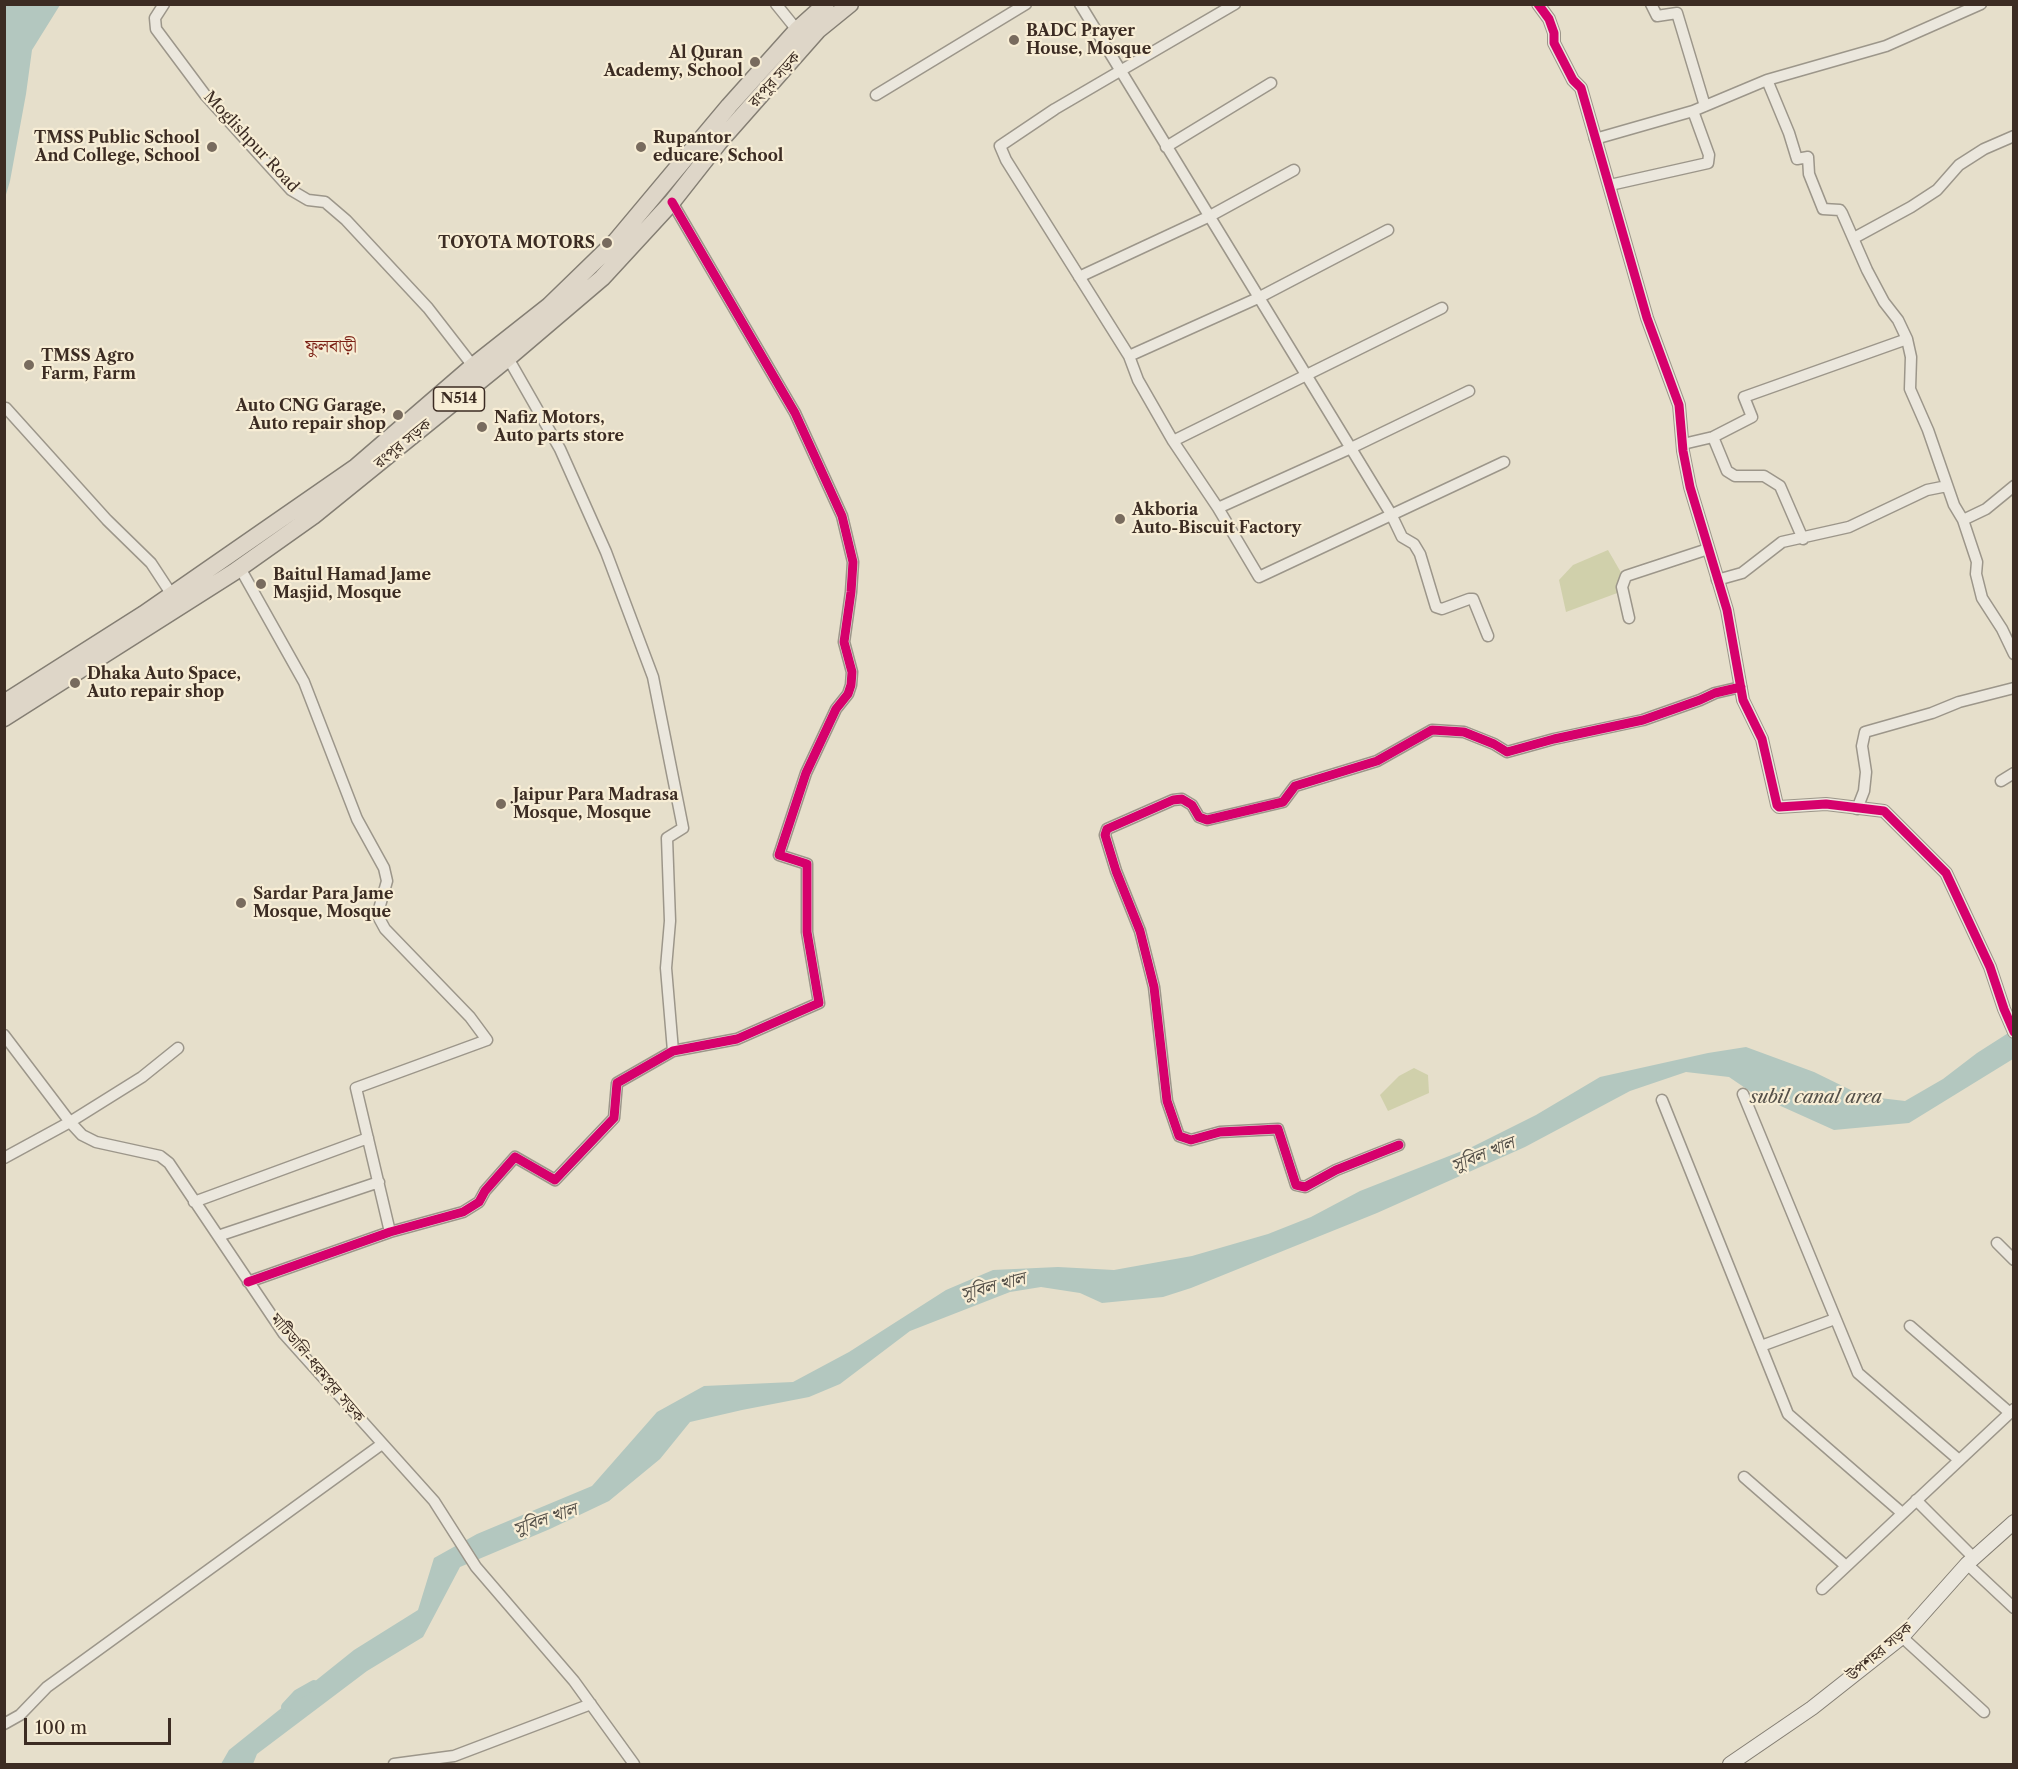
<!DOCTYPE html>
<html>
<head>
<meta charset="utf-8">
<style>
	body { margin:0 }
	#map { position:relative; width:2018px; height:1769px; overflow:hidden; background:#e6dfcb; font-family:"Libre Caslon Text",serif }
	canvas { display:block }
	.frame { position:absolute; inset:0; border:6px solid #3c2c23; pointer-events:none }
	.scale { position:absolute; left:24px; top:1718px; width:147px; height:27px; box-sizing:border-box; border:3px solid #3c2c23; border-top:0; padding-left:8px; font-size:18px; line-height:21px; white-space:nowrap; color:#3c2c23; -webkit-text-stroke:4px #f7edd5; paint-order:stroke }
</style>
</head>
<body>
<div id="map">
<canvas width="2018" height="1769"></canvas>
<div class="frame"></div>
<div class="scale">100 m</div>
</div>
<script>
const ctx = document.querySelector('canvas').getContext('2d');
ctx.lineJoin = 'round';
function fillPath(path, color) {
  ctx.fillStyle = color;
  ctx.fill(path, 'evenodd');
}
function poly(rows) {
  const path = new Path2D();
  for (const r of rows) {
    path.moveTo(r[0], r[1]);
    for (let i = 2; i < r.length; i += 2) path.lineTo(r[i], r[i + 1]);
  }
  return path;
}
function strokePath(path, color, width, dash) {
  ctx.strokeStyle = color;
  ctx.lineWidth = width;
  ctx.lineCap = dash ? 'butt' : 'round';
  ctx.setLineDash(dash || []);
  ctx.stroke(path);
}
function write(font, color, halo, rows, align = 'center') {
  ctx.font = font + ' "Libre Caslon Text","Noto Serif Bengali",serif';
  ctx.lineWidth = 4.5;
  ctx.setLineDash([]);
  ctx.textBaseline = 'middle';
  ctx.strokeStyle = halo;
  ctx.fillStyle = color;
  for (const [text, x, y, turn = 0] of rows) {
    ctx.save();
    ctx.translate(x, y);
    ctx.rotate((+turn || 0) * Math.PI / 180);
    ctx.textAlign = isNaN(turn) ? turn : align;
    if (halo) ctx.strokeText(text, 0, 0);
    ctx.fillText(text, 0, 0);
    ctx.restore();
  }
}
const green = poly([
	[1608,550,1623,576,1617,583,1620,592,1566,612,1559,580,1573,565],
	[1414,1068,1428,1075,1429,1093,1388,1111,1380,1095,1399,1076]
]);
const water = poly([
	[5,4,60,5,32,50,26,94,10,181,5,198],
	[2013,1030,2013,1059,1909,1123,1834,1130,1754,1094,1729,1077,1686,1072,1630,1091,1525,1147,1377,1213,1191,1288,1163,1297,1102,1303,1080,1293,1041,1287,1010,1292,910,1331,840,1384,809,1397,742,1410,690,1422,660,1459,609,1501,550,1529,460,1567,423,1637,367,1671,257,1754,253,1764,221,1764,229,1750,354,1650,418,1610,434,1558,477,1534,592,1486,657,1412,704,1386,793,1382,849,1352,946,1290,993,1270,1058,1267,1114,1270,1192,1256,1268,1234,1311,1217,1360,1191,1472,1147,1536,1115,1600,1077,1708,1053,1746,1047,1814,1072,1863,1096,1905,1101,1943,1079,1977,1053]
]);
const canal = poly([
	[286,1707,298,1694,314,1685]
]);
const minor = poly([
	[164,4,155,18,156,29,206,96,291,190,308,200,325,202,346,220,428,308,473,366],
	[776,4,797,30],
	[1080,4,1391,514,1402,537,1414,544,1420,554,1436,607,1442,609,1469,599,1473,599,1488,636],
	[1235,4,1120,71,1055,109,1000,146,1006,160,1129,356,1138,380,1173,441,1218,508,1259,577,1504,462],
	[1651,4,1657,16,1677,13,1705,106],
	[1767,80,1886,46,1981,4],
	[876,95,1026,4],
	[1595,139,1693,111,1767,80,1789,133,1797,159,1808,157,1809,174,1823,209,1840,210,1842,213,1867,270,1884,302,1898,320,1907,339,1911,357,1910,389,1928,430,1954,505,1963,520],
	[1166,147,1271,83],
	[1610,185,1708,163,1709,155,1693,111],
	[1854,238,1911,207,1937,190,1959,165,1984,149,2014,136],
	[1079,277,1210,216,1294,170],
	[1129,356,1258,298,1388,230],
	[508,358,560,449,606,552,653,677,683,828,667,838,670,921,666,968,673,1051],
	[6,408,107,520,151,563,172,595],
	[1713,437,1727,471,1735,476,1764,476,1780,486,1803,539],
	[1173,441,1442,308],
	[1683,444,1713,437,1752,417,1744,397,1907,339],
	[2014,486,1986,509,1963,520,1977,562,1976,574,1982,598,2002,629,2014,654],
	[1218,508,1351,448,1469,391],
	[240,568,304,682,357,819,384,868,387,881,379,909,379,918,385,929,470,1017,487,1040,356,1088,390,1232],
	[1717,580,1742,573,1782,542,1849,527,1927,490,1947,486],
	[1629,618,1622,587,1626,576,1708,549],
	[2001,781,2014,773],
	[1857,809,1864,791,1866,772,1862,746,1865,732,1932,713,1959,702,2014,688],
	[4,1035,70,1122,82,1135,96,1142,160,1156,169,1163,284,1334,434,1501,476,1567,574,1681,634,1764],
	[1743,1094,1858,1373,1959,1460],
	[1662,1100,1788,1414,1902,1513],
	[1399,1145,1336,1170,1305,1187,1296,1185,1278,1129,1220,1132,1191,1140,1179,1136,1167,1101,1154,987,1140,931,1116,871,1105,835,1107,829,1173,800,1182,799,1192,805,1199,817,1207,820,1283,802,1295,786,1377,761,1432,730,1464,732,1494,744,1507,752,1554,739,1643,720,1700,700,1715,693,1741,687],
	[4,1158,70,1122,142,1077,178,1048],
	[194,1202,368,1138],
	[218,1236,379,1182],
	[1997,1243,2014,1260],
	[248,1282,390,1232,463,1212,479,1202,485,1191,515,1157,555,1180,614,1118,617,1083,673,1051,737,1039,819,1003,807,932,807,864,779,855,806,773,836,709,848,694,851,685,852,672,844,642,851,592,853,562,842,516,795,413,672,202],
	[1910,1326,2010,1413],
	[1761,1346,1835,1319],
	[1744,1477,1846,1566],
	[1916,1500,1974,1558],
	[1967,1564,2014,1608],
	[1822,1589,2014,1409],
	[1902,1637,1984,1712],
	[4,1724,20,1715,47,1687,382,1444],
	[394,1764,454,1756,591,1704]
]);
const tertiary = poly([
	[1538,4,1549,19,1554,33,1554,43,1573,80,1581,88,1647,318,1679,405,1683,451,1690,487,1727,610,1743,700,1762,739,1777,805,1779,807,1826,804,1884,811,1946,873,1990,967,2004,1009,2014,1032]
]);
const secondary = poly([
	[1730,1764,1812,1708,1902,1637,1967,1564,2014,1522]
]);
const trunk = poly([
	[4,703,144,614,356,467,473,366,549,306,616,241,729,106,797,30,826,4],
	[4,718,234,572,313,516,508,358,602,278,672,202,720,141,818,30,850,4]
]);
const cycleway = poly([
	[1538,4,1549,19,1554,33,1554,43,1573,80,1581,88,1647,318,1679,405,1683,451,1690,487,1727,610,1743,700,1762,739,1777,805,1779,807,1826,804,1884,811,1946,873,1990,967,2004,1009,2014,1032],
	[1399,1145,1336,1170,1305,1187,1296,1185,1278,1129,1220,1132,1191,1140,1179,1136,1167,1101,1154,987,1140,931,1116,871,1105,835,1107,829,1173,800,1182,799,1192,805,1199,817,1207,820,1283,802,1295,786,1377,761,1432,730,1464,732,1494,744,1507,752,1554,739,1643,720,1700,700,1715,693,1741,687],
	[248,1282,390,1232,463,1212,479,1202,485,1191,515,1157,555,1180,614,1118,617,1083,673,1051,737,1039,819,1003,807,932,807,864,779,855,806,773,836,709,848,694,851,685,852,672,844,642,851,592,853,562,842,516,795,413,672,202]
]);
const markers = [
	[1014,40,6,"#786b5e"],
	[755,62,6,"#786b5e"],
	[212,147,6,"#786b5e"],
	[641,147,6,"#786b5e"],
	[607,243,6,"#786b5e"],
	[29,365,6,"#786b5e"],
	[398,415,6,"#786b5e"],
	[482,427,6,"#786b5e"],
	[1120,519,6,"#786b5e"],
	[261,584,6,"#786b5e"],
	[75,683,6,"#786b5e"],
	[501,804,6,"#786b5e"],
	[241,903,6,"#786b5e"]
];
const shields = [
	[459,399,51]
];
const shieldNames = [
	["N514",459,399]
];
const poiNames = [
	["BADC Prayer",1026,31],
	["House, Mosque",1026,49],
	["Al Quran",743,53,"right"],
	["Academy, School",743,71,"right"],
	["TMSS Public School",200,138,"right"],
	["And College, School",200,156,"right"],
	["Rupantor",653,138],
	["educare, School",653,156],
	["TOYOTA MOTORS",595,243,"right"],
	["TMSS Agro",41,356],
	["Farm, Farm",41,374],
	["Auto CNG Garage,",386,406,"right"],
	["Auto repair shop",386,424,"right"],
	["Nafiz Motors,",494,418],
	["Auto parts store",494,436],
	["Akboria",1132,510],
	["Auto-Biscuit Factory",1132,528],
	["Baitul Hamad Jame",273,575],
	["Masjid, Mosque",273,593],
	["Dhaka Auto Space,",87,674],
	["Auto repair shop",87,692],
	["Jaipur Para Madrasa",513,795],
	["Mosque, Mosque",513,813],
	["Sardar Para Jame",253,894],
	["Mosque, Mosque",253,912]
];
const streetNames = [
	["রংপুর সড়ক",775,80,-48],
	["Moglishpur Road",251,142,47],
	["রংপুর সড়ক",403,444,-39],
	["মাটিডালি-ধরমপুর সড়ক",317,1368,50],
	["উপশহর সড়ক",1880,1652,-41]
];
const neighbourhoodNames = [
	["ফুলবাড়ী",331,347]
];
const waterNames = [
	["subil canal area",1816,1098],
	["সুবিল খাল",1483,1155,-22],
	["সুবিল খাল",993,1287,-15],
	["সুবিল খাল",545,1520,-19]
];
fillPath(green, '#d0d0ab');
fillPath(water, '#b3c7bf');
strokePath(canal, '#b3c7bf', 10);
strokePath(minor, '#9c968a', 13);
strokePath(tertiary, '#9c968a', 14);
strokePath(secondary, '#847e73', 16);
strokePath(trunk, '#847e73', 19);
strokePath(minor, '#ebe7dd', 10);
strokePath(tertiary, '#ebe7dd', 12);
strokePath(secondary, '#ebe7dd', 14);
strokePath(trunk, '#ded6c8', 16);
strokePath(cycleway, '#d6006c', 9);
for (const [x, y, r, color] of markers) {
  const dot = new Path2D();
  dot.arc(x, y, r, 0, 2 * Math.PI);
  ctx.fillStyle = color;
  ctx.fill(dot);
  strokePath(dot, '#f7edd5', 2);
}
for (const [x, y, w] of shields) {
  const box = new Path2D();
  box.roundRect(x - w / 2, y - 12, w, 24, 4.5);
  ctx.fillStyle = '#f7edd5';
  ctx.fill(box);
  strokePath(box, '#3c2c23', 1.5);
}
write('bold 15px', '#3c2c23', null, shieldNames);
write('bold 16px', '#3c2c23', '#f7edd5', poiNames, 'left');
write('16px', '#3c2c23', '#f7edd5', streetNames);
write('18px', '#7a1f14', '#f7edd5', neighbourhoodNames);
write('italic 18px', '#545049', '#f7edd5', waterNames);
</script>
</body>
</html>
